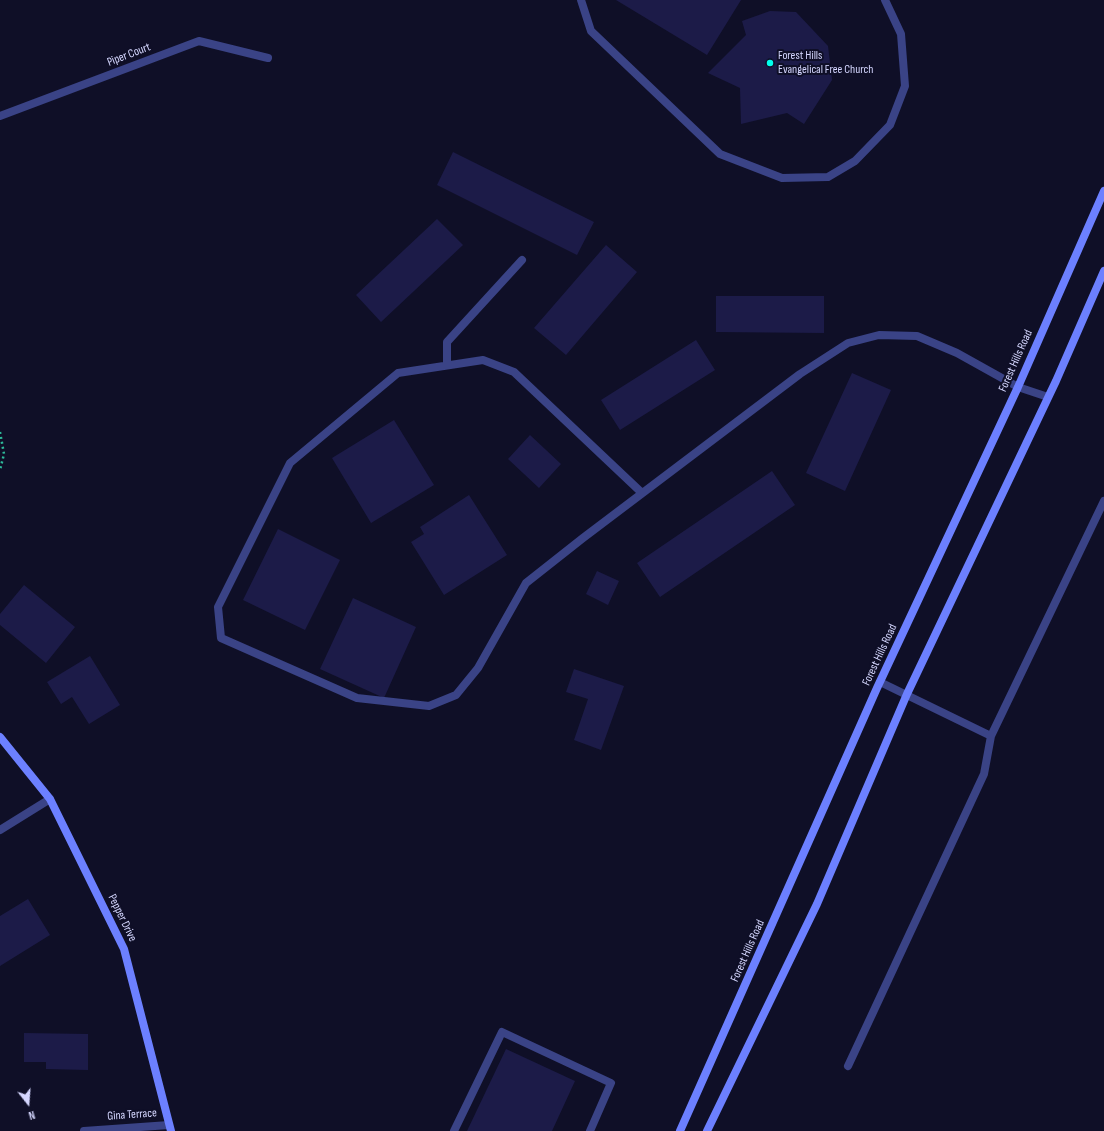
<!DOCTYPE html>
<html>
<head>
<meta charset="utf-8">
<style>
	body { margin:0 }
	#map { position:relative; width:1104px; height:1131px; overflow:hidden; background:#0f0f27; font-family:"Sofia Sans Condensed",sans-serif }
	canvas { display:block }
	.north { position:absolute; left:8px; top:1083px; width:40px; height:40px; -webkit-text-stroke:3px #0f0f27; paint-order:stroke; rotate:163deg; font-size:11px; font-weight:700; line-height:16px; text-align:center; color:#d5d7ff }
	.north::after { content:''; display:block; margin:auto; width:14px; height:18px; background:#d5d7ff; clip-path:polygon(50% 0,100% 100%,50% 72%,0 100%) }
</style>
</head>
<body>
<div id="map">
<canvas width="1104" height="1131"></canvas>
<div class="north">N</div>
</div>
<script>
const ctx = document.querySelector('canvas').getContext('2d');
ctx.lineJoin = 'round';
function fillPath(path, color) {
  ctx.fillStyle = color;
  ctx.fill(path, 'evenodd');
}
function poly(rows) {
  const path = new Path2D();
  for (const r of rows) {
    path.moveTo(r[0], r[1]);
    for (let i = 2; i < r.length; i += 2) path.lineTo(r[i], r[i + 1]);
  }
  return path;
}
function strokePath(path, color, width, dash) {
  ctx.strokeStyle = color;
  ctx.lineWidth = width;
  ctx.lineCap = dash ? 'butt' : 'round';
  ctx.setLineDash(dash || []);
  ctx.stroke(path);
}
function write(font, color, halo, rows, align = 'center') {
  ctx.font = font + ' "Sofia Sans Condensed",sans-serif';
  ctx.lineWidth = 4;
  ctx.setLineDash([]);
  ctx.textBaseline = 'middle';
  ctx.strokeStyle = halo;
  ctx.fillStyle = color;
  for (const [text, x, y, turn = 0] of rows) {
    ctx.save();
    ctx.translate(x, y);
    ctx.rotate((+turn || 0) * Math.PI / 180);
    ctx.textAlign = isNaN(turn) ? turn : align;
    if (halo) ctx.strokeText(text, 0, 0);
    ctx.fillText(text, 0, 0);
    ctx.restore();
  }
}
const building = poly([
	[616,0,741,0,707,55],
	[770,11,796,12,828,46,832,80,804,124,787,113,741,124,740,88,708,73,746,35,742,21],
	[453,152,594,222,577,255,437,185],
	[437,219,463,245,381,322,356,295],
	[606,245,637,272,566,355,534,328],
	[716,296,824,296,824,333,716,332],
	[696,340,715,370,620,430,601,400],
	[852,373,891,390,845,491,806,473],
	[394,420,434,485,371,523,332,458],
	[530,435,561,464,539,488,508,459],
	[772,471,795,505,660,597,637,563],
	[469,495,507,555,444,595,411,542,424,534,420,527],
	[278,529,340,560,305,630,243,600],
	[597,571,619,581,608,605,586,594],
	[24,585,75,627,46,663,0,625,0,614],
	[353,598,416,627,384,698,320,669],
	[90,656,120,705,89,724,72,697,61,704,47,682],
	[574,669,624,686,601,750,574,740,588,699,566,692],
	[28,899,50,935,0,966,0,916],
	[24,1033,88,1034,88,1070,46,1069,46,1062,24,1062],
	[506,1049,575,1081,552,1131,467,1131]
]);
const path = poly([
	[0,432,4,454,0,470]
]);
const lane = poly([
	[581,0,591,31,720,154,782,178,828,177,855,161,890,125,905,86,901,34,885,0],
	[880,682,991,736,1104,501],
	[848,1066,984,774,991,736],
	[454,1131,502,1032,611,1083,590,1131]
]);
const street = poly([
	[0,116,199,41,268,58],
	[447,365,447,342,522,260],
	[642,493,514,372,483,360,398,373,290,463,218,607,221,638,357,698,429,706,456,695,478,668,526,583,583,538,800,374,848,343,879,335,917,336,957,353,1018,387,1048,397],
	[0,830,50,799],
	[84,1131,169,1125]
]);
const secondary = poly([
	[0,737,50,799,124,949,171,1131],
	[680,1131,877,688,1018,387,1104,191],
	[707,1131,817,904,907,694,1056,381,1104,271]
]);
const markers = [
	[770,63,4,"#01ffee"]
];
const streetNames = [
	["Piper Court",129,55,-21],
	["Forest Hills Road",1016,361,-66],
	["Forest Hills Road",880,655,-65],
	["Pepper Drive",122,918,64],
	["Forest Hills Road",748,951,-66],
	["Gina Terrace",132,1115,-4]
];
const poiNames = [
	["Forest Hills",778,56],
	["Evangelical Free Church",778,70]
];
fillPath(building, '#1c1b48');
strokePath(path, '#2eba9a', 2.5, [2, 3]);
strokePath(lane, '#3a4386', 8);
strokePath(street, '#3a4386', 8);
strokePath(secondary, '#6c80ff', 8);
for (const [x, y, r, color] of markers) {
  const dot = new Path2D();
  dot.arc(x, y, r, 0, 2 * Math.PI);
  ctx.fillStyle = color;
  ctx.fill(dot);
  strokePath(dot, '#0f0f27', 1.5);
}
write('12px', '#d5d7ff', '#0f0f27', streetNames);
write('12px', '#d5d7ff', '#0f0f27', poiNames, 'left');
</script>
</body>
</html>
